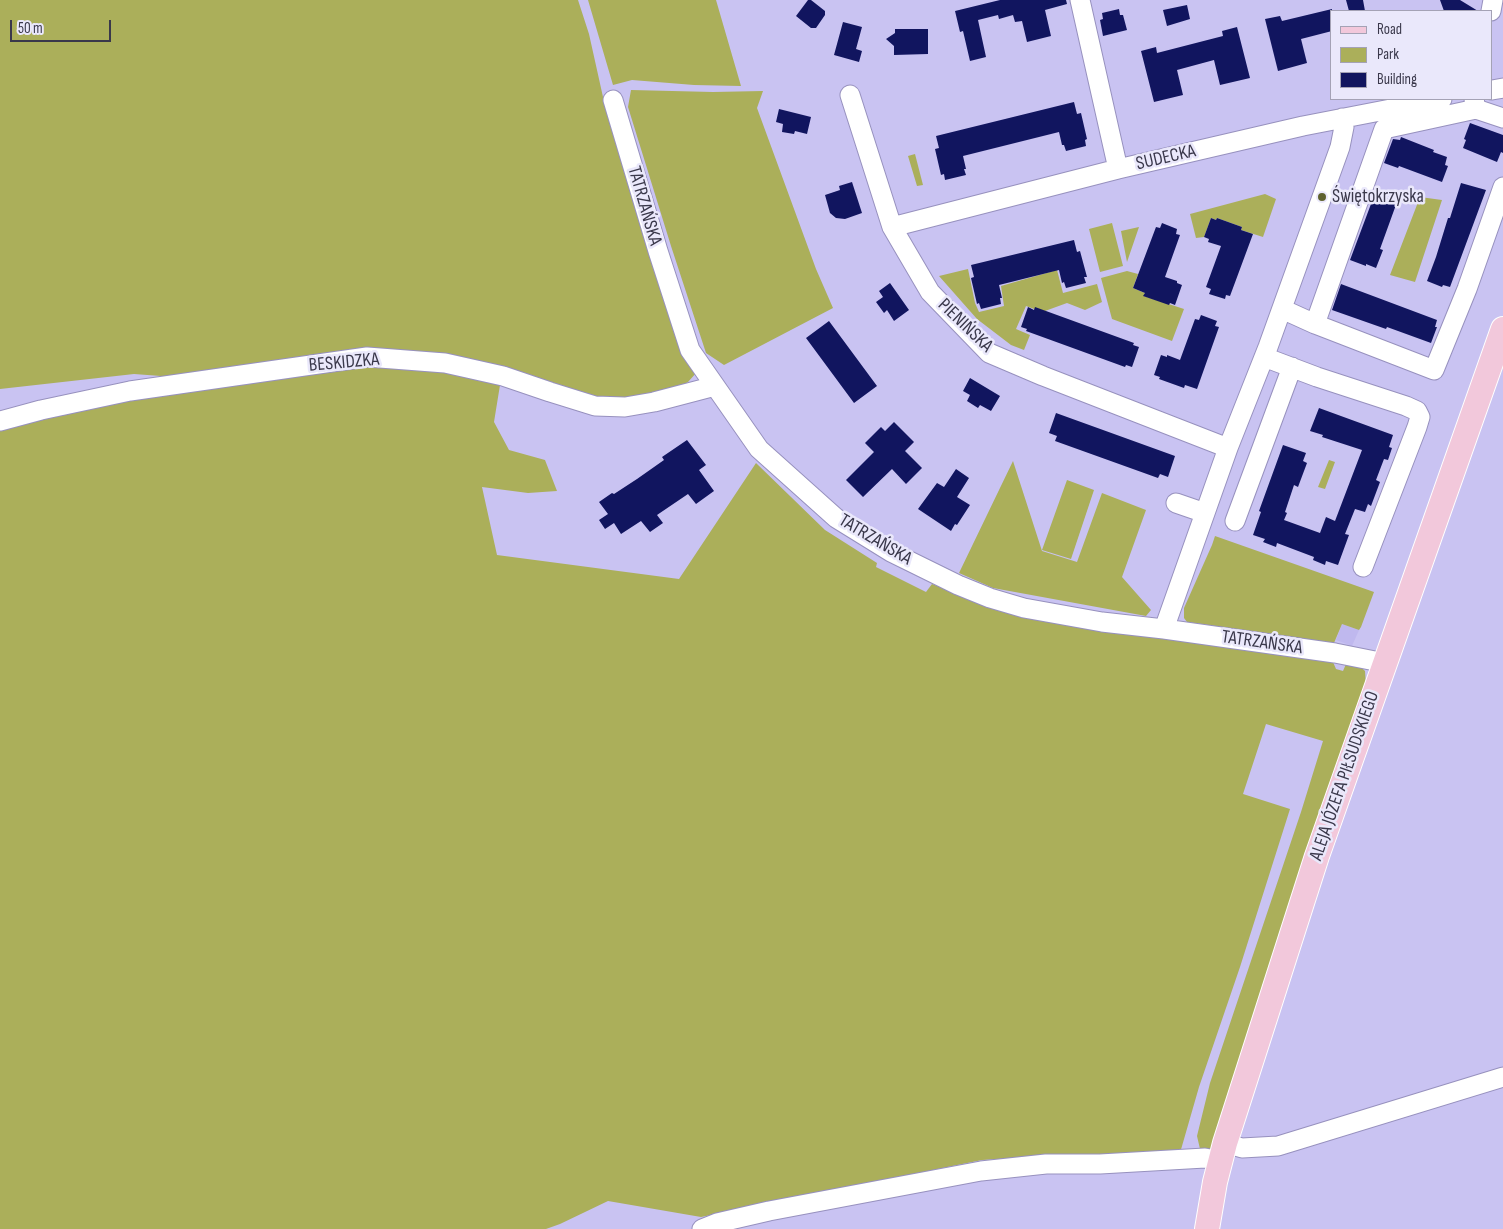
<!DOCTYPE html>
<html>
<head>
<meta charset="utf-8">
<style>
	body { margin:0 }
	#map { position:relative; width:1503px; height:1229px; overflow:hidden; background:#c9c3f2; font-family:"Sofia Sans Condensed",sans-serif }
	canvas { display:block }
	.legend { position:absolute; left:1330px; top:10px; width:162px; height:90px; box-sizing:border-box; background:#eae8fb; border:1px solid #a4a2b5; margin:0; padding:6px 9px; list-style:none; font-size:15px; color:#3a384b }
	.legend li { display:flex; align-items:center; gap:10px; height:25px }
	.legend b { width:25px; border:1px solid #a4a2b5 }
	.scale { position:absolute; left:10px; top:20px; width:101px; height:22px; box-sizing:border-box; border:2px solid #3a384b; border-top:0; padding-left:6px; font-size:15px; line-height:18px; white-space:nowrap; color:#3a384b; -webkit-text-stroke:4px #eae8fb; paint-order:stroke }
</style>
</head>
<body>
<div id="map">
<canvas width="1503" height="1229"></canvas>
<ul class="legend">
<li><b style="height:6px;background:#f2c8db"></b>Road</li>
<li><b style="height:14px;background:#abaf5a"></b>Park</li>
<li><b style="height:14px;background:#11155f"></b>Building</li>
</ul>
<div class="scale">50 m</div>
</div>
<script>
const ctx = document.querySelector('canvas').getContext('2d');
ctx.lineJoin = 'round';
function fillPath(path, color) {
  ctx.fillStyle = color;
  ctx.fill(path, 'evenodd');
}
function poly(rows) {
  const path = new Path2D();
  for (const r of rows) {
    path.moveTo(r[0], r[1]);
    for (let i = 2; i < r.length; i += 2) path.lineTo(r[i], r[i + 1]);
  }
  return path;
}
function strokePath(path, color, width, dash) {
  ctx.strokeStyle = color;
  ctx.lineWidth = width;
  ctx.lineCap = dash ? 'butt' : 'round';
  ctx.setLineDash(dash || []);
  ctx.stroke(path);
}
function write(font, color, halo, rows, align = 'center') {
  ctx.font = font + ' "Sofia Sans Condensed",sans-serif';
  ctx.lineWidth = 5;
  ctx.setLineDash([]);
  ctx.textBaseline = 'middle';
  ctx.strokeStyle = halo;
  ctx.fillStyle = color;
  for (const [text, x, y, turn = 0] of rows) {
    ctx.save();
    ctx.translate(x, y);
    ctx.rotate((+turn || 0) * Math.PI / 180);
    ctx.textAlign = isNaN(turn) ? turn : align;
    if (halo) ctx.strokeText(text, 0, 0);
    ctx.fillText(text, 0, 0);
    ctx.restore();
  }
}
const built = poly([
	[1342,624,1359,630,1352,646,1336,640]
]);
const green = poly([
	[0,0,578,0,589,34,605,106,697,372,688,382,676,389,604,402,457,359,188,378,134,374,0,389],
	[588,0,716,0,741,86,694,85,632,80,613,85],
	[631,90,713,92,763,91,757,108,816,269,833,308,724,365,706,353,671,246,628,107],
	[915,154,923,185,917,186,908,156],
	[1265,194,1276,199,1263,237,1241,230,1242,227,1217,218,1216,220,1211,218,1204,237,1196,238,1190,214],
	[1420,197,1442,200,1415,282,1390,275],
	[1112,223,1123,266,1100,272,1089,229],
	[1139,227,1127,262,1121,231],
	[968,269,975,303,979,312,1004,306,1001,286,1057,270,1063,293,1097,284,1102,302,1085,310,1067,303,1045,311,1034,309,1026,306,1016,329,1030,335,1024,350,1011,345,977,319,939,276],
	[1127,271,1138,274,1133,288,1145,293,1144,296,1184,309,1172,341,1112,319,1101,278],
	[365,362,467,372,500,385,494,422,509,450,545,460,557,491,528,493,482,487,497,555,679,579,756,463,825,530,877,563,876,567,926,592,932,584,977,600,1250,650,1333,662,1336,669,1343,671,1346,664,1359,665,1365,671,1366,686,1215,1149,1205,1153,1200,1149,1197,1136,1210,1083,1301,812,1323,741,1266,724,1243,794,1290,809,1240,967,1199,1087,1180,1153,1099,1156,1062,1155,982,1160,701,1217,608,1201,560,1224,546,1229,0,1229,0,426,51,412],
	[1329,460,1335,462,1325,489,1318,487],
	[1013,461,1042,551,1077,562,1102,493,1146,510,1122,577,1151,610,1146,616,993,588,959,573],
	[1067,480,1094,490,1071,559,1042,550],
	[1215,536,1374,592,1361,627,1359,630,1342,624,1334,643,1187,622,1184,618,1184,608,1212,545]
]);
const building = poly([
	[808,0,811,0,825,11,825,15,816,28,811,28,796,16],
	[1000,0,1066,0,1067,4,1045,10,1051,36,1027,42,1022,21,1015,22,1013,15,999,19,998,15,978,20,986,57,970,61,963,31,960,32,955,11],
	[1346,0,1363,0,1365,11,1349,11],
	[1440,0,1460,0,1478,11,1444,11],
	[1187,5,1190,19,1167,26,1163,10],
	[1119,9,1120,15,1123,15,1127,30,1103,36,1100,20,1103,19,1102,13],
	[1332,9,1332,31,1301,39,1307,63,1278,71,1265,19,1280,16,1282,21],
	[843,22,862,27,856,49,862,51,859,62,834,55],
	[1237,27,1250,78,1220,85,1214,60,1177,70,1183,95,1154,102,1141,51,1156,47,1157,53,1223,36,1222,31],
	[895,29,928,29,928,54,894,55,894,46,886,39,895,33],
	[1074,102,1077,114,1081,113,1087,139,1085,140,1086,146,1066,151,1064,145,1062,145,1059,132,963,156,966,169,964,169,966,175,945,180,944,174,941,175,935,149,939,148,936,136],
	[779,109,811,117,807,134,795,131,794,134,782,132,783,124,776,122],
	[1470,123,1503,135,1503,153,1501,152,1497,162,1463,148,1466,140,1464,139],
	[1401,137,1434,150,1433,152,1447,157,1445,165,1448,166,1442,182,1399,166,1398,168,1384,163,1393,139,1400,140],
	[852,182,862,213,845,219,836,218,830,213,825,195,840,190,839,186],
	[1461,183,1486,190,1450,287,1443,285,1442,287,1427,281,1436,257,1448,218,1450,218],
	[1374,196,1381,198,1382,196,1397,202,1380,249,1383,250,1376,268,1366,264,1366,266,1350,260],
	[1211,218,1216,220,1217,218,1242,227,1241,230,1253,234,1230,296,1226,295,1225,299,1209,294,1211,289,1206,287,1221,246,1208,242,1209,239,1204,237],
	[1162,223,1177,229,1176,234,1180,235,1165,277,1177,281,1177,283,1182,285,1175,305,1170,303,1169,305,1143,296,1145,293,1133,288,1156,227,1160,228],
	[1074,240,1077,252,1080,251,1087,277,1084,277,1086,283,1066,288,1064,282,1062,283,1059,270,999,285,1002,298,1000,298,1001,304,981,309,979,303,977,304,971,278,974,277,971,265],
	[890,283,909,310,894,321,887,310,884,313,876,302,883,297,879,291],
	[1341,284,1437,320,1435,327,1437,327,1431,343,1387,327,1386,329,1332,310],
	[1028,307,1034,310,1035,307,1134,343,1133,345,1139,347,1132,367,1126,365,1125,367,1026,331,1027,329,1021,327],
	[1201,315,1217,321,1215,326,1219,327,1197,389,1185,385,1184,388,1159,379,1160,377,1154,375,1161,355,1167,357,1167,355,1180,360,1195,319,1199,320],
	[829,321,877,386,854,403,806,338],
	[970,378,1000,396,991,411,980,405,978,408,967,401,970,395,963,391],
	[1319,408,1393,435,1389,447,1392,448,1388,460,1384,459,1376,480,1380,482,1371,506,1368,504,1365,512,1355,509,1345,534,1349,535,1338,565,1326,561,1325,565,1313,560,1314,557,1277,543,1276,547,1263,542,1265,539,1253,535,1261,512,1259,511,1283,445,1306,453,1303,461,1307,463,1298,487,1294,485,1285,512,1287,513,1284,520,1320,533,1326,517,1335,521,1362,450,1322,437,1323,435,1310,431],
	[1056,413,1175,456,1168,477,1160,474,1158,478,1055,441,1057,436,1049,433],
	[894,422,914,442,905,451,922,468,906,484,892,469,863,497,846,480,874,452,865,443,881,427,885,431],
	[687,440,706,465,699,470,714,491,696,504,688,494,657,515,663,523,650,532,641,521,621,534,614,523,605,529,599,520,608,514,599,502,612,493,614,494,637,479,664,460,662,457],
	[956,469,969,478,957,497,970,505,957,525,955,524,951,531,918,509,937,483,944,487]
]);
const minor = poly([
	[1080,0,1118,169],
	[1491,11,1493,0],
	[1492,90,1503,88],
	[850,95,892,227,930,292,989,353,1043,376,1228,448],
	[1474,99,1476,109,1503,118],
	[613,100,658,251,690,350,759,449,836,518,891,552,958,585,990,598,1024,608,1102,622,1164,629,1335,653,1385,663],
	[892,227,1118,169,1303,126,1442,99],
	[1282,309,1315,324,1434,370,1467,289,1503,187],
	[1315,324,1384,129,1476,109],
	[1264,357,1317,377,1406,406,1417,411,1420,417,1417,427,1363,567],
	[0,421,41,410,130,391,367,357,445,363,503,376,550,392,595,406,625,407,654,402,715,386],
	[1176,503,1205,513],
	[1235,521,1292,367],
	[1164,629,1228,448,1268,347,1340,147,1344,127,1342,118],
	[1225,1143,1242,1148,1278,1146,1503,1077],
	[702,1229,717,1223,769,1211,981,1171,1046,1164,1100,1164,1205,1158,1221,1161]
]);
const major = poly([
	[1207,1229,1215,1182,1225,1143,1317,856,1503,329]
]);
const markers = [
	[1322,197,5,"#5f622f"]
];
const streetNames = [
	["SUDECKA",1166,158,-13],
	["TATRZAŃSKA",644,206,74],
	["PIENIŃSKA",965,326,44],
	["BESKIDZKA",344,363,-5],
	["TATRZAŃSKA",875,540,31],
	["TATRZAŃSKA",1262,643,8],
	["ALEJA JÓZEFA PIŁSUDSKIEGO",1345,776,-71]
];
const poiNames = [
	["Świętokrzyska",1332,197]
];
fillPath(built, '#bfb8ee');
fillPath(green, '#abaf5a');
fillPath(building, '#11155f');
strokePath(minor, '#9791be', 21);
strokePath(major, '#fff', 26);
strokePath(minor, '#fff', 19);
strokePath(major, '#f2c8db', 24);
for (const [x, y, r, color] of markers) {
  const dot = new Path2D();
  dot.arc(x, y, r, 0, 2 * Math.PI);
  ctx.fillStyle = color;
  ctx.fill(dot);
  strokePath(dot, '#eae8fb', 2);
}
write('19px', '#3a384b', '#eae8fb', streetNames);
write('19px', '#3a384b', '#eae8fb', poiNames, 'left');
</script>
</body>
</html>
